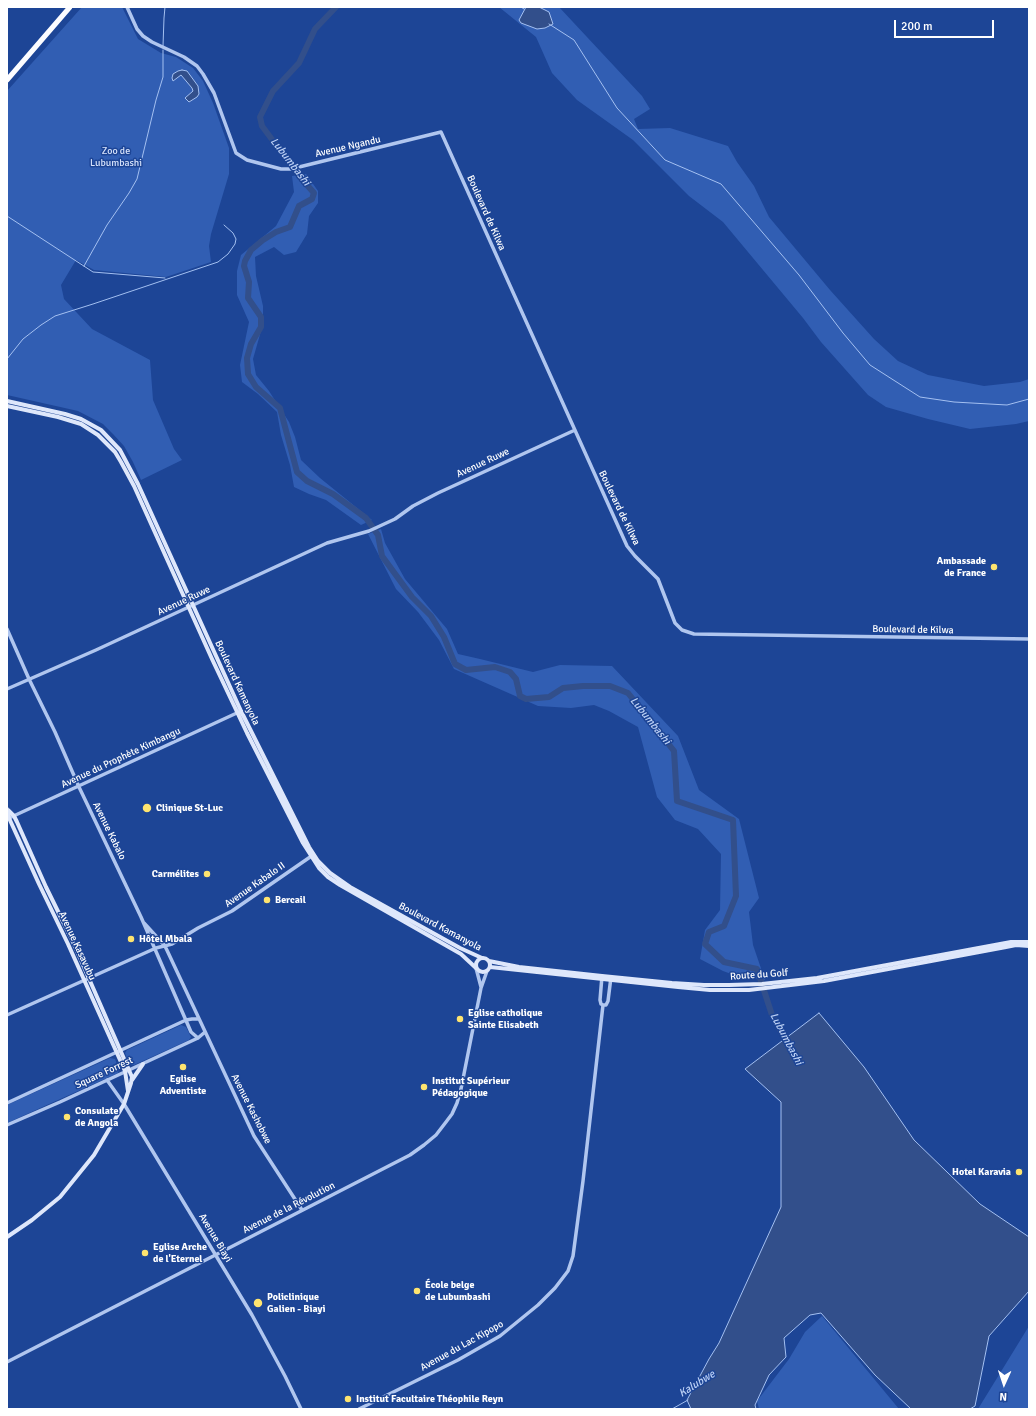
<!DOCTYPE html>
<html>
<head>
<meta charset="utf-8">
<style>
	body { margin:0 }
	#map { position:relative; width:1036px; height:1416px; overflow:hidden; background:#1d4596; font-family:Signika,sans-serif }
	canvas { display:block }
	.frame { position:absolute; inset:0; border:8px solid #fff; pointer-events:none }
	.north { position:absolute; left:984px; top:1364px; width:40px; height:40px; -webkit-text-stroke:3px #1d4596; paint-order:stroke; rotate:183deg; font-size:11px; font-weight:700; line-height:16px; text-align:center; color:#fff }
	.north::after { content:''; display:block; margin:auto; width:14px; height:18px; background:#fff; clip-path:polygon(50% 0,100% 100%,50% 72%,0 100%) }
	.scale { position:absolute; left:894px; top:20px; width:100px; height:18px; box-sizing:border-box; border:2px solid #fff; border-top:0; padding-left:5px; font-size:12px; line-height:14px; white-space:nowrap; color:#fff; -webkit-text-stroke:3px #1d4596; paint-order:stroke }
</style>
</head>
<body>
<div id="map">
<canvas width="1036" height="1416"></canvas>
<div class="frame"></div>
<div class="north">N</div>
<div class="scale">200 m</div>
</div>
<script>
const ctx = document.querySelector('canvas').getContext('2d');
ctx.lineJoin = 'round';
function fillPath(path, color) {
  ctx.fillStyle = color;
  ctx.fill(path, 'evenodd');
}
function poly(rows) {
  const path = new Path2D();
  for (const r of rows) {
    if (r.length === 3) {
      path.moveTo(r[0] + r[2], r[1]);
      path.arc(r[0], r[1], r[2], 0, 2 * Math.PI);
      continue;
    }
    path.moveTo(r[0], r[1]);
    for (let i = 2; i < r.length; i += 2) path.lineTo(r[i], r[i + 1]);
  }
  return path;
}
function strokePath(path, color, width, dash) {
  ctx.strokeStyle = color;
  ctx.lineWidth = width;
  ctx.lineCap = dash ? 'butt' : 'round';
  ctx.setLineDash(dash || []);
  ctx.stroke(path);
}
function write(font, color, halo, rows, align = 'center') {
  ctx.font = font + ' Signika,sans-serif';
  ctx.lineWidth = 3;
  ctx.setLineDash([]);
  ctx.textBaseline = 'middle';
  ctx.strokeStyle = halo;
  ctx.fillStyle = color;
  for (const [text, x, y, turn = 0] of rows) {
    ctx.save();
    ctx.translate(x, y);
    ctx.rotate((+turn || 0) * Math.PI / 180);
    ctx.textAlign = isNaN(turn) ? turn : align;
    if (halo) ctx.strokeText(text, 0, 0);
    ctx.fillText(text, 0, 0);
    ctx.restore();
  }
}
const green = poly([
	[82,7,122,7,138,39,161,53,176,57,193,68,203,81,213,103,229,148,229,174,211,234,209,246,211,262,166,277,94,270,76,260,61,285,64,299,92,329,150,360,153,400,174,449,182,460,141,480,133,462,124,446,113,434,103,424,78,411,7,395,7,91],
	[499,7,559,7,642,96,650,109,634,119,638,129,670,128,728,146,737,162,754,186,769,217,830,290,874,339,898,361,928,375,984,386,1020,382,1029,379,1029,421,1016,424,970,429,928,419,886,407,868,395,821,342,803,318,723,222,689,196,633,140,577,100,552,73,536,37],
	[306,174,318,191,318,203,309,216,307,234,296,252,284,255,274,247,255,257,256,276,263,306,263,324,253,359,256,375,269,391,289,422,295,437,301,460,320,478,372,520,361,525,326,500,309,494,294,487,290,465,281,435,277,412,258,394,242,382,240,365,249,322,237,295,237,271,241,255,276,226,294,192,292,176],
	[381,529,385,543,405,579,447,629,458,654,480,659,533,672,560,665,612,666,678,736,699,790,739,819,759,898,749,912,753,945,765,980,734,975,723,971,700,959,705,930,720,910,721,854,698,829,675,820,657,797,638,727,609,711,594,705,571,708,538,706,454,669,439,640,418,612,396,589,368,534],
	[181,1025,186,1027,191,1037,189,1040,134,1065,129,1064,125,1053,127,1050],
	[110,1058,115,1059,119,1069,118,1073,7,1123,7,1105],
	[822,1316,899,1409,759,1409,757,1401,789,1359,805,1332],
	[1029,1326,1029,1409,978,1409]
]);
const water = poly([
	[526,7,539,7,549,12,553,24,545,28,537,29,521,23,519,20,526,7],
	[182,70,187,71,198,86,199,94,197,97,189,102,185,98,193,91,192,88,181,75,173,81,172,78,173,74,178,71,182,70],
	[819,1013,864,1067,914,1140,980,1204,1029,1237,1029,1291,989,1336,975,1406,970,1409,911,1409,875,1375,821,1313,810,1315,784,1338,786,1357,769,1375,755,1405,756,1409,691,1409,687,1400,709,1359,719,1343,781,1207,781,1102,745,1069,819,1013]
]);
const stream = poly([
	[521,7,524,9],
	[549,24,574,40,617,108,665,160,721,184,799,275,843,333,870,365,920,397,954,402,1007,405,1029,399],
	[163,46,164,18,165,7],
	[7,216,93,272,165,278],
	[84,266,107,225,129,193,137,179,156,100,163,77,163,50],
	[7,359,23,339,41,325,55,316,93,304,218,262,228,254,235,244,236,239,233,233,224,225],
	[672,1409,688,1400]
]);
const river = poly([
	[336,7,315,29,299,63,273,91,260,117,262,126,300,177,314,193,312,199,299,206,290,227,276,232,263,240,251,250,245,261,244,266,249,282,248,298,261,317,261,327,251,344,247,358,248,374,256,387,280,408,297,472,307,481,333,494,366,518,378,535,382,556,412,597,431,616,444,637,455,664,466,670,495,667,510,672,516,679,520,696,526,699,549,697,563,688,583,686,610,686,628,693,674,751,677,801,733,820,736,896,724,926,709,932,705,944,724,962,757,969,772,1015,788,1045]
]);
const tertiary = poly([
	[127,7,137,29,143,36,152,42,184,57,197,66,203,74,214,93,236,153,247,160,281,169,291,169,441,132,627,546,635,556,658,579,675,623,682,630,694,634,1029,639],
	[7,629,29,679,55,732,79,787,141,917,191,1032,198,1038],
	[7,689,96,650,327,543,369,531,395,519,413,506,438,493,575,430],
	[7,819,239,712],
	[144,923,165,946,254,1136,302,1210],
	[476,968,481,987],
	[602,976,600,1000,601,1004,603,1005],
	[7,1015,156,948,172,944,198,928,232,911,313,855],
	[107,1080,124,1104,252,1315,285,1376,301,1409],
	[7,1103,186,1020,192,1019,199,1019],
	[7,1125,60,1102,198,1038,205,1032],
	[7,1362,410,1155,424,1145,436,1135,446,1122,452,1114,457,1103,461,1089,481,988,487,971],
	[359,1409,458,1360,500,1336,538,1305,555,1288,568,1271,573,1256,583,1181,603,1005,606,1005,608,1001,611,977]
]);
const secondary = poly([
	[7,401,65,414,81,419,101,430,120,450,138,484,241,711,309,847,318,861,330,873,350,887,460,948,482,958],
	[7,406,58,417,81,424,98,435,115,452,121,462,134,486,212,659,247,733,303,843,319,868,328,877,340,885,461,954,476,968],
	[7,809,9,818,39,884,68,944,125,1071,128,1091],
	[483,965,7],
	[489,961,519,967,602,976,672,983,704,985,729,985,762,984,817,978,1011,942,1029,942],
	[490,967,678,987,710,990,749,990,824,981,1006,947,1016,945,1029,946],
	[132,1080,143,1064],
	[7,1237,32,1220,60,1197,94,1155,124,1104,131,1083,132,1077,73,942,46,887,17,822,14,816,8,810]
]);
const trunk = poly([
	[7,80,70,7]
]);
const markers = [
	[994,567,4,"#fee46f"],
	[147,808,5,"#fee46f"],
	[207,874,4,"#fee46f"],
	[267,900,4,"#fee46f"],
	[131,939,4,"#fee46f"],
	[460,1019,4,"#fee46f"],
	[183,1067,4,"#fee46f"],
	[424,1087,4,"#fee46f"],
	[67,1117,4,"#fee46f"],
	[1019,1172,4,"#fee46f"],
	[145,1253,4,"#fee46f"],
	[417,1291,4,"#fee46f"],
	[258,1303,5,"#fee46f"],
	[348,1399,4,"#fee46f"]
];
const streetNames = [
	["Avenue Ngandu",348,147,-13],
	["Boulevard de Kilwa",486,213,66],
	["Avenue Ruwe",483,463,-25],
	["Boulevard de Kilwa",619,508,64],
	["Avenue Ruwe",184,601,-25],
	["Boulevard de Kilwa",913,630,1],
	["Boulevard Kamanyola",237,683,65],
	["Avenue du Prophète Kimbangu",121,758,-25],
	["Avenue Kabalo",109,831,64],
	["Avenue Kabalo II",255,885,-35],
	["Boulevard Kamanyola",440,927,28],
	["Avenue Kasavubu",77,946,65],
	["Route du Golf",759,975,-4],
	["Square Forrest",104,1073,-25],
	["Avenue Kashobwe",251,1109,63],
	["Avenue de la Révolution",289,1208,-27],
	["Avenue Biayi",215,1238,59],
	["Avenue du Lac Kipopo",462,1346,-29]
];
const parkNames = [
	["Zoo de",116,151],
	["Lubumbashi",116,163]
];
const poiNames = [
	["Ambassade",986,561,"right"],
	["de France",986,573,"right"],
	["Clinique St-Luc",156,808],
	["Carmélites",199,874,"right"],
	["Bercail",275,900],
	["Hôtel Mbala",139,939],
	["Eglise catholique",468,1013],
	["Sainte Elisabeth",468,1025],
	["Eglise",183,1079,"center"],
	["Adventiste",183,1091,"center"],
	["Institut Supérieur",432,1081],
	["Pédagogique",432,1093],
	["Consulate",75,1111],
	["de Angola",75,1123],
	["Hotel Karavia",1011,1172,"right"],
	["Eglise Arche",153,1247],
	["de l'Eternel",153,1259],
	["École belge",425,1285],
	["de Lubumbashi",425,1297],
	["Policlinique",267,1297],
	["Galien - Biayi",267,1309],
	["Institut Facultaire Théophile Reyn",356,1399]
];
const waterNames = [
	["Lubumbashi",290,162,52],
	["Lubumbashi",650,721,51],
	["Lubumbashi",786,1039,62],
	["Kalubwe",697,1384,-32]
];
fillPath(green, '#315eb3');
fillPath(water, '#324f8b');
strokePath(water, '#a4c0f1', 1);
strokePath(stream, '#a4c0f1', 1);
strokePath(river, '#324f8b', 6);
strokePath(tertiary, '#b0c6ef', 3.5);
strokePath(secondary, '#dee7fb', 4);
strokePath(trunk, '#fcfcff', 5);
for (const [x, y, r, color] of markers) {
  const dot = new Path2D();
  dot.arc(x, y, r, 0, 2 * Math.PI);
  ctx.fillStyle = color;
  ctx.fill(dot);
  strokePath(dot, '#1d4596', 1.5);
}
write('10px', '#fff', '#1d4596', streetNames);
write('10px', '#d7e3fb', '#1d4596', parkNames);
write('bold 10px', '#fff', '#1d4596', poiNames, 'left');
write('italic 11px', '#bdd1f6', '#1d4596', waterNames);
</script>
</body>
</html>
